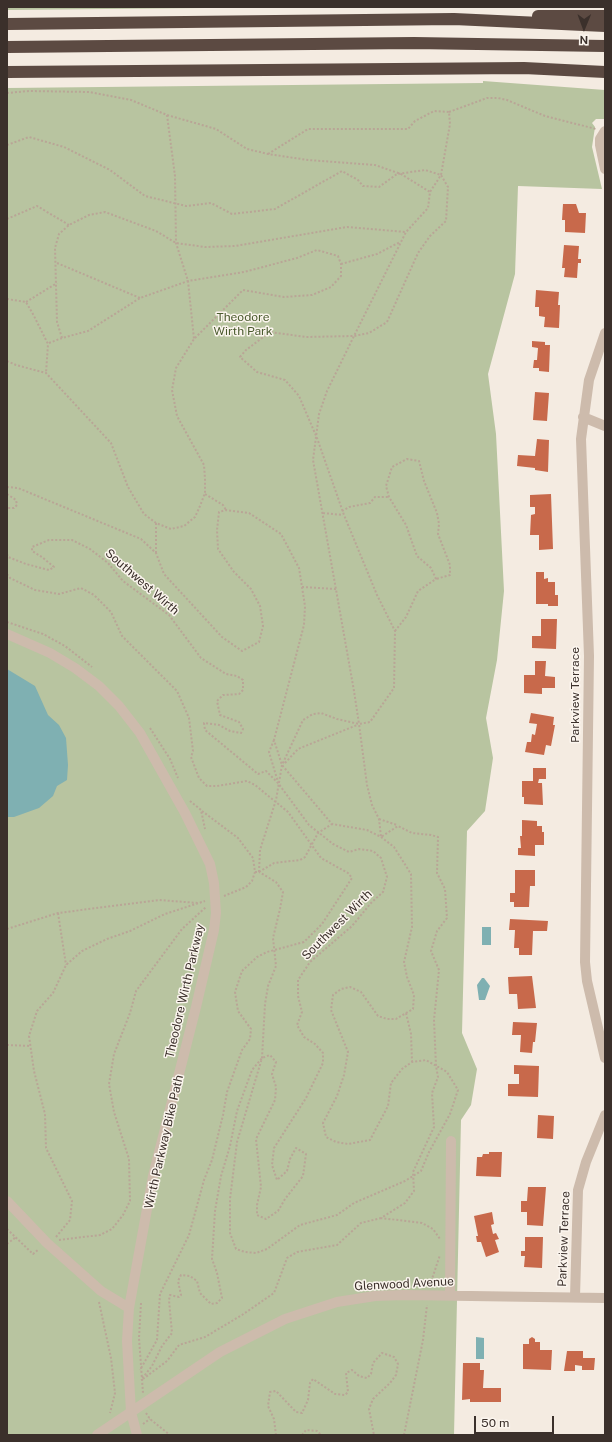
<!DOCTYPE html>
<html>
<head>
<meta charset="utf-8">
<style>
	body { margin:0 }
	#map { position:relative; width:612px; height:1442px; overflow:hidden; background:#f4ebe1; font-family:"Public Sans",sans-serif }
	canvas { display:block }
	.frame { position:absolute; inset:0; border:8px solid #3b302b; pointer-events:none }
	.north { position:absolute; left:564px; top:8px; width:40px; height:40px; -webkit-text-stroke:3px #fbf5ee; paint-order:stroke; rotate:181deg; font-size:11px; font-weight:700; line-height:16px; text-align:center; color:#3b302b }
	.north::after { content:''; display:block; margin:auto; width:14px; height:18px; background:#3b302b; clip-path:polygon(50% 0,100% 100%,50% 72%,0 100%) }
	.scale { position:absolute; left:474px; top:1416px; width:80px; height:18px; box-sizing:border-box; border:2px solid #3b302b; border-top:0; padding-left:5px; font-size:12px; line-height:14px; white-space:nowrap; color:#3b302b; -webkit-text-stroke:3px #fbf5ee; paint-order:stroke }
</style>
</head>
<body>
<div id="map">
<canvas width="612" height="1442"></canvas>
<div class="frame"></div>
<div class="north">N</div>
<div class="scale">50 m</div>
</div>
<script>
const ctx = document.querySelector('canvas').getContext('2d');
ctx.lineJoin = 'round';
function fillPath(path, color) {
  ctx.fillStyle = color;
  ctx.fill(path, 'evenodd');
}
function poly(rows) {
  const path = new Path2D();
  for (const r of rows) {
    path.moveTo(r[0], r[1]);
    for (let i = 2; i < r.length; i += 2) path.lineTo(r[i], r[i + 1]);
  }
  return path;
}
function strokePath(path, color, width, dash) {
  ctx.strokeStyle = color;
  ctx.lineWidth = width;
  ctx.lineCap = dash ? 'butt' : 'round';
  ctx.setLineDash(dash || []);
  ctx.stroke(path);
}
function write(font, color, halo, rows, align = 'center') {
  ctx.font = font + ' "Public Sans",sans-serif';
  ctx.lineWidth = 3;
  ctx.setLineDash([]);
  ctx.textBaseline = 'middle';
  ctx.strokeStyle = halo;
  ctx.fillStyle = color;
  for (const [text, x, y, turn = 0] of rows) {
    ctx.save();
    ctx.translate(x, y);
    ctx.rotate((+turn || 0) * Math.PI / 180);
    ctx.textAlign = isNaN(turn) ? turn : align;
    if (halo) ctx.strokeText(text, 0, 0);
    ctx.fillText(text, 0, 0);
    ctx.restore();
  }
}
const green = poly([
	[7,7,304,7,7,10],
	[483,81,605,90,605,119,596,119,592,123,595,127,592,147,602,189,518,186,515,274,488,374,496,434,504,591,497,660,486,718,493,758,485,811,467,831,462,1033,477,1069,471,1105,461,1120,454,1435,7,1435,7,88,483,83]
]);
const water = poly([
	[7,669,35,686,48,715,59,725,66,738,68,765,67,780,57,786,53,796,39,808,14,817,7,817],
	[482,927,491,927,491,945,482,945],
	[482,978,484,978,490,986,485,1000,479,1000,477,985],
	[476,1337,484,1338,484,1359,476,1359]
]);
const building = poly([
	[563,204,576,204,579,213,586,213,585,233,565,232,565,220,562,220],
	[564,245,579,246,578,259,581,259,581,263,578,263,577,278,564,277,565,268,562,268],
	[536,290,559,292,558,305,560,305,559,328,544,327,545,317,539,316,539,307,535,307],
	[532,341,545,342,545,345,550,345,549,372,539,371,539,368,533,368,534,360,537,360,538,348,532,347],
	[535,392,549,393,547,421,533,420],
	[537,439,549,440,548,472,535,470,535,468,517,466,518,455,535,456],
	[551,494,553,549,539,550,539,535,530,535,531,515,535,514,535,507,530,507,530,495],
	[536,572,544,572,544,579,548,578,548,582,555,582,555,595,558,595,558,606,548,606,548,604,536,604],
	[541,619,557,619,556,649,532,648,532,636,541,636],
	[535,661,546,661,545,676,555,677,555,688,542,688,542,694,524,693,524,675,535,675],
	[531,713,554,717,553,725,555,725,551,746,546,745,544,755,525,752,527,742,531,742,532,734,535,735,537,724,529,723],
	[533,768,546,768,546,779,539,779,538,783,542,783,543,805,524,804,524,797,522,797,522,781,533,781],
	[522,820,537,821,537,826,542,826,542,832,544,832,544,845,535,845,535,856,518,855,518,848,521,848,520,836,522,836],
	[515,870,535,870,535,886,530,886,529,907,514,907,514,902,510,902,510,893,515,893],
	[510,919,548,921,547,931,533,931,532,955,519,955,519,948,514,948,515,930,509,930],
	[532,976,536,1008,518,1009,517,994,509,994,508,977],
	[513,1022,537,1023,535,1042,533,1042,532,1053,520,1052,521,1035,512,1035],
	[514,1065,539,1066,538,1097,508,1096,508,1084,519,1084,519,1074,514,1074],
	[538,1115,554,1116,553,1139,537,1138],
	[489,1152,502,1152,501,1177,476,1176,477,1157,482,1157,483,1154,489,1154],
	[528,1187,546,1187,543,1226,527,1225,527,1212,521,1212,521,1201,527,1201],
	[492,1212,494,1224,491,1225,493,1234,496,1233,499,1239,495,1240,499,1252,486,1257,481,1242,477,1242,476,1236,478,1236,474,1216],
	[525,1237,543,1237,542,1268,524,1267,525,1256,521,1256,521,1251,525,1251],
	[532,1337,535,1339,535,1342,540,1342,540,1350,552,1350,551,1370,523,1369,523,1344,529,1344,529,1339],
	[567,1351,583,1351,583,1358,595,1358,594,1370,582,1370,582,1366,575,1365,575,1371,564,1371],
	[463,1363,480,1363,480,1370,484,1370,483,1388,501,1388,501,1402,470,1402,470,1399,462,1400]
]);
const path = poly([
	[7,93,29,91,89,92,131,100,167,115,216,129,247,149,268,154,308,160,375,165,401,174,430,192],
	[449,112,487,98,498,98,507,100,545,116,596,129],
	[167,115,175,176,176,243,188,281,194,339],
	[7,145,29,137,64,147,110,170,145,196,186,206,211,203,232,214,275,209,342,171,358,180,363,186,379,187,397,174,425,170,441,175,448,187,446,221,430,236,418,253,387,322,369,333,354,336,306,337,270,332,246,350,240,357,257,372,285,380,299,396,317,438,344,515,377,595,395,631,394,688,370,722,359,724,367,785,372,805,379,819,381,837,398,826,412,833,431,835,438,837,437,873,445,889,447,918,437,931,431,951,439,970,434,1020,436,1066,438,1077,432,1093,434,1127,413,1172,414,1191,405,1203,381,1218,422,1223,433,1229,440,1239],
	[268,154,308,129,408,129,415,121,434,111,449,112,450,124,441,175,430,192,428,208,406,232,354,336,327,391,319,414,313,460,354,691,359,724],
	[7,219,37,206,69,225],
	[57,263,140,298],
	[341,264,377,254,400,242],
	[7,299,26,302,34,316,48,344,46,373],
	[26,302,57,283],
	[49,343,62,338],
	[7,361,16,365,46,373,111,443,128,487,144,514,156,523,171,529,184,526,195,517,200,506,205,493,205,479,204,465,177,416,172,390,176,368,194,339,243,290,284,297,312,295,331,287,341,276,341,264,338,256,317,250,297,258,244,272,188,281,140,298,88,331,62,338,57,322,55,248,59,234,69,225,89,215,105,212,156,231,176,243,205,247,235,246,347,227,406,232],
	[7,487,18,488,141,539,156,553,164,574,222,637,242,651,259,642,263,626,260,606,251,589,234,572,218,549,217,530,219,512,226,510,249,513,281,534,299,568,305,606,304,625,274,740,282,765,332,824,367,830,381,837,394,847,411,874,412,927,404,962,407,977,414,995,413,1009,396,1019,387,1019,378,1016,361,992,350,987,341,989,333,995,331,1010,348,1052,344,1075,337,1096,323,1123,326,1137,336,1142,348,1144,370,1140,388,1106,391,1083,402,1069,412,1062,426,1060,447,1072,458,1090,450,1114,429,1152,421,1171,405,1181,354,1203,337,1215,300,1225,267,1249,256,1253,245,1252,236,1249,230,1233,230,1199,237,1142,262,1058,265,1004,268,986,276,966,273,938,280,909,283,892,276,882,259,872],
	[7,494,16,500,17,505,14,508,7,508],
	[205,494,223,505,226,510],
	[342,511,349,507,370,503,375,497,389,497],
	[323,513,343,515],
	[156,553,156,523],
	[7,554,8,557,26,564,49,570,54,567,42,557,32,551,32,547,49,540,72,540,90,549,108,563,123,581,169,615,201,658,226,674,237,676,243,680,243,690,239,694,223,695,217,701,220,715,239,722,243,729,241,733,230,731,219,725,204,723,205,730,258,774,266,771,278,783,309,825,333,844,349,852,359,849,373,851,381,858,387,877,383,892,371,903,352,926,310,962,298,980,298,996,302,1012,297,1025,304,1037,315,1044,323,1053,323,1063,306,1098,274,1148,272,1165,277,1180,287,1171,290,1159,296,1148,306,1154,303,1176,285,1199,278,1211,266,1219,257,1215,257,1205,261,1187,256,1139,275,1100,276,1087,272,1074,276,1062,270,1055,262,1058,252,1070,237,1111,230,1146,221,1176,215,1211,212,1259,217,1273,222,1298,217,1303,211,1304,200,1293,197,1281,190,1276,181,1275,178,1281,181,1295,179,1297,170,1295,169,1300,172,1333,162,1346,152,1366,141,1380],
	[7,574,10,578,35,590,59,594,81,588,94,595,111,612,122,636,177,691,189,718,193,751,191,757,199,778,207,786,217,786,247,781,255,785,288,812,321,858,348,873,352,878,322,924,304,942,267,952,257,957,242,971,235,992,238,1011,251,1029,250,1039,242,1050,227,1092,223,1115,212,1160,204,1180,189,1235,160,1294,157,1340,140,1370],
	[302,587,336,589],
	[7,622,43,634,65,646,92,667],
	[395,631,406,617,418,591,436,579,431,568,417,556,406,525,389,497,386,486,392,467,407,459,419,461,424,481,437,513,439,524,438,534,450,565,450,575,436,579],
	[150,728,170,759,178,778],
	[274,740,269,752,278,782],
	[285,763,298,749,357,725],
	[190,801,201,810,205,829],
	[202,811,238,838,253,858,255,872,252,881,246,887,224,896],
	[379,819,397,825],
	[255,872,259,872,274,863,300,860,305,857,318,833,332,824],
	[259,872,260,850,276,800,282,765,303,720,313,714,321,713,337,719,359,724],
	[58,913,66,965],
	[7,929,58,913,159,900,198,903],
	[406,1013,411,1034,412,1062],
	[7,1045,30,1046],
	[7,1229,33,1254,39,1249],
	[56,1237,70,1220,72,1201,46,1148,45,1114,34,1071,29,1036,37,1011,53,993,66,965,82,951,107,939,130,931,165,914,205,901],
	[59,1240,100,1235,112,1229,123,1215,130,1201,129,1159,114,1112,109,1084,114,1054,130,1013,136,991,182,929,206,907],
	[7,1244,16,1237],
	[430,1285,440,1255],
	[99,1302,111,1358,115,1393,110,1413],
	[141,1303,139,1338,143,1393],
	[143,1379,167,1361,179,1345,205,1337,242,1315,274,1293,287,1258,297,1252,337,1245,361,1223,381,1218],
	[146,1413,150,1419,170,1435],
	[143,1424,150,1419],
	[276,1435,274,1419,268,1406,270,1392,276,1391,296,1412,302,1413,308,1400,310,1383,313,1379,335,1394,345,1395,348,1392,346,1373,352,1370,359,1376,367,1378,371,1374,373,1363,382,1353,394,1357,398,1364,396,1375,390,1383,373,1399,369,1409,374,1435],
	[302,1435,306,1430,317,1431,321,1435],
	[404,1435,423,1340,427,1305]
]);
const minor = poly([
	[605,131,600,139,600,145,605,169],
	[605,333,589,380,581,439,589,656,585,962,587,981,605,1058],
	[583,417,605,426],
	[7,634,50,653,75,668,99,686,119,706,140,733,185,813,210,864,214,883,216,913,214,930,196,1007,153,1176,129,1308,127,1341,131,1412,137,1435],
	[7,1201,47,1243,101,1291,129,1308],
	[450,1295,451,1141],
	[575,1297,578,1190,586,1162,605,1115],
	[97,1435,220,1352,285,1319,337,1302,375,1296,404,1295,605,1298]
]);
const highway = poly([
	[538,16,605,16],
	[7,24,454,19,605,26],
	[7,47,414,43,605,46],
	[7,72,524,68,605,72]
]);
const parkNames = [
	["Theodore",243,317],
	["Wirth Park",243,331]
];
const streetNames = [
	["Southwest Wirth",142,582,41],
	["Parkview Terrace",575,695,-90],
	["Southwest Wirth",337,925,-45],
	["Theodore Wirth Parkway",185,991,-77],
	["Wirth Parkway Bike Path",164,1142,-77],
	["Parkview Terrace",564,1239,-88],
	["Glenwood Avenue",404,1284,-3]
];
fillPath(green, '#b8c4a0');
fillPath(water, '#7fb0b2');
fillPath(building, '#c8694b');
strokePath(path, '#b9a596', 2, [2, 2]);
strokePath(minor, '#cdbbac', 10);
strokePath(highway, '#5c4a42', 12);
write('12px', '#4a5a2e', '#fbf5ee', parkNames);
write('12px', '#3b302b', '#fbf5ee', streetNames);
</script>
</body>
</html>
